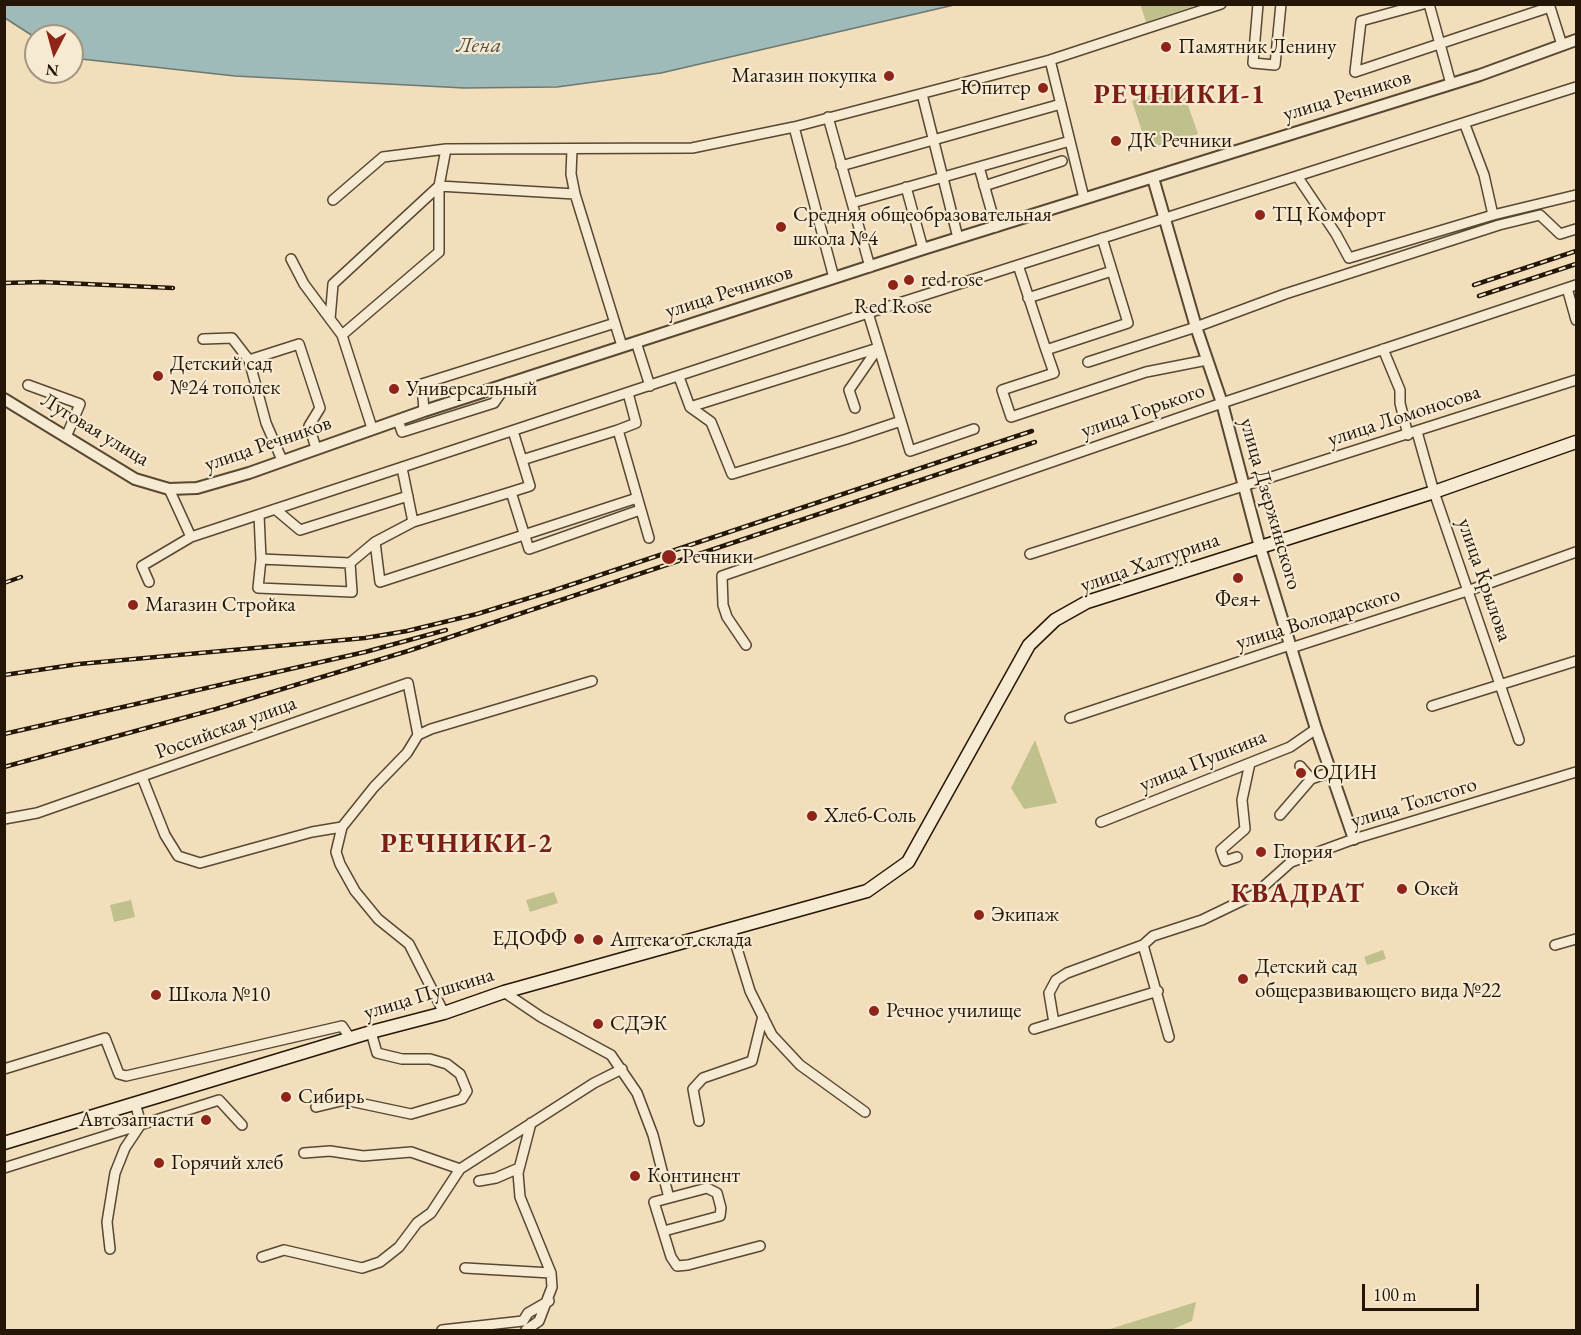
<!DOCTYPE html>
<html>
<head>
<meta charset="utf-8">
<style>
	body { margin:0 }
	#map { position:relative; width:1581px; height:1335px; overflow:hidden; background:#f2debb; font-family:"EB Garamond",serif }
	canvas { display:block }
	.frame { position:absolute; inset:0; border:6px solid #231606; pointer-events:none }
	.north { position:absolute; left:24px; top:24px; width:60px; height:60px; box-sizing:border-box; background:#f7ead3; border:2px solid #a29581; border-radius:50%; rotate:186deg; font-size:16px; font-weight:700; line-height:24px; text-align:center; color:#231606 }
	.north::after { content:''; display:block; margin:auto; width:21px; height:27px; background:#8f2418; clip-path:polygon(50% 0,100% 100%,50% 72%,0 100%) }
	.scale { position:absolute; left:1362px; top:1284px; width:117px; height:27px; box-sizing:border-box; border:3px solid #231606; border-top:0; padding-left:8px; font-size:18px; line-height:21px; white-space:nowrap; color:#231606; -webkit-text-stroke:4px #f7ead3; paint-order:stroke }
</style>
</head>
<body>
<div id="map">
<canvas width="1581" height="1335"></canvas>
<div class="frame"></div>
<div class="north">N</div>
<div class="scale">100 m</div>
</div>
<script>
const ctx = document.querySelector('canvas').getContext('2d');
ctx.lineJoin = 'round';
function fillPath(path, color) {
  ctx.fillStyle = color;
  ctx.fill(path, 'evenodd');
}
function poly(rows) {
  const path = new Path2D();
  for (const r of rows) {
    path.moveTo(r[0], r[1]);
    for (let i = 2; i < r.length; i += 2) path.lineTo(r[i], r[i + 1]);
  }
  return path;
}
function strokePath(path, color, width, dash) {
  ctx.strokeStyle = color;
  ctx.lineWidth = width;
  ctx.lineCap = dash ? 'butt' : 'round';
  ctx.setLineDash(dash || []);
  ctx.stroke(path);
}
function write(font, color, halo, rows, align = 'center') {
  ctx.font = font + ' "EB Garamond",serif';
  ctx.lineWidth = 4.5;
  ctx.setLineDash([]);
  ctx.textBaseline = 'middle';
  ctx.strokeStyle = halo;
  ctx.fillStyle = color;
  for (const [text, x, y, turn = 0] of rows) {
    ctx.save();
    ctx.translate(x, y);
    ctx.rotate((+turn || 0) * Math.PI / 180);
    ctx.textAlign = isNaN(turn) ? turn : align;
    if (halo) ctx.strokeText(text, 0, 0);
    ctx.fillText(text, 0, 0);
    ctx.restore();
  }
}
const green = poly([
	[1140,4,1197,4,1197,5,1146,22],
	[1181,85,1198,134,1148,150,1132,101],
	[1035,740,1057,803,1024,809,1011,788],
	[554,892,558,903,530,912,526,900],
	[131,900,135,917,114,922,110,905],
	[1383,950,1386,959,1367,965,1364,957],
	[1196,1302,1192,1321,1171,1330,1107,1330]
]);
const water = poly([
	[4,5,5,4,954,5,661,73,557,87,464,88,235,76,72,58,72,36,36,38,5,18,4,5]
]);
const minor = poly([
	[1258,4,1253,63,1275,65,1281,4],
	[1423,4,1361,21,1355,72,1550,7,1562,45],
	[1429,4,1451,84],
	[1050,60,1084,198],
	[922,94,958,238],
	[828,117,870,267],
	[1465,125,1484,175,1493,215],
	[794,127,1050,60,1221,4],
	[572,150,571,174,575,194,622,346],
	[841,166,1061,104],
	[979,167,996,227],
	[1297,176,1336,234,1349,258,1493,215,1576,195],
	[984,186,1062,161],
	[906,187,923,249],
	[333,200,383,157,446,149,692,148,794,127,834,278],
	[852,203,1070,141],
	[291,259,304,284,330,319],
	[1018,265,1046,350,1128,323,1102,238],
	[1567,288,1576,320],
	[1028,298,1112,271],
	[342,335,439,252,439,186,575,194],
	[203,339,232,338,249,360],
	[636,342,650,386],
	[1383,349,1400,390,1400,403,1408,435],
	[1046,350,1054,373,1002,390,1011,417,1146,372,1207,360],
	[1088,362,1196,327,1285,294,1499,225,1540,215,1560,234,1576,229],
	[679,377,690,407,711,422,732,474,847,439,901,421,868,313],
	[28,385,80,404,66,437],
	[628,393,636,423,618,430,649,538],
	[690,407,878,348],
	[855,408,849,390,878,348],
	[424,411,422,384,615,323],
	[398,420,402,432,494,403,508,383],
	[901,421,910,451,974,429],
	[372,428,342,335,330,319,333,284,439,186,446,149],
	[513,431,530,486,511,492,529,549,640,510],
	[1417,432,1434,492,1519,740],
	[282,460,266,423,249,360,299,344,320,408,309,426,316,448],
	[522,460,618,430],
	[402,468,413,522,375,542,380,582,637,498],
	[169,489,191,537],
	[275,509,300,530,408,496],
	[259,515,261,559,350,563,375,542],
	[413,522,511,492],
	[1030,554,1576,380],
	[261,559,258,588,352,592,350,563],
	[149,582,142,566,191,537,868,313,1576,87],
	[746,645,727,617,723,605,722,576,1222,403,1576,285],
	[1432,706,1576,661],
	[1070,718,1290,645,1294,647,1470,590,1576,552],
	[1300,766,1311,779],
	[142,777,165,835,178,856,200,863,312,832,342,827],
	[1280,815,1311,779,1331,772],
	[4,819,37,813,408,683,418,735],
	[1101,822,1290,747,1316,729],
	[1237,857,1225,861,1221,850,1245,829,1242,800,1250,763],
	[731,929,750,991,772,1035,800,1065,865,1112],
	[1143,945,1169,1037],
	[1555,945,1576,939],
	[504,992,541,1017,611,1055,637,1093,653,1135,669,1198],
	[444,1013,409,944,378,919,355,891,340,864,336,852,342,827,374,787,407,753,418,735,431,729,592,681],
	[1054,1023,1049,993,1056,980,1067,973,1143,945,1153,936,1202,920,1254,895,1291,862,1354,839,1576,772],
	[1034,1029,1158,991],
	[4,1069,105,1038,119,1074,126,1076,342,1026,350,1038],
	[316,1107,345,1100,411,1114,462,1099,467,1091,460,1074,447,1064,430,1059,402,1059,377,1053,371,1032],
	[699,1121,693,1089,703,1078,752,1061,763,1016],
	[304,1153,330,1151,363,1156,411,1152,460,1169],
	[4,1168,219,1100,242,1125],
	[479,1181,496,1178,519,1168],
	[664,1231,720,1216,721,1208,717,1193,707,1188,654,1202,671,1257,677,1266,688,1265,760,1246],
	[110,1249,107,1222,115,1173,125,1148,141,1124,135,1103],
	[262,1257,284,1250,362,1268,380,1262,399,1247,417,1223,431,1213,460,1169,594,1083,622,1069],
	[465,1268,551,1273],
	[442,1330,523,1321,528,1313,549,1301],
	[526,1330,539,1321,552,1287,551,1273,520,1197,518,1173,531,1123]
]);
const tertiary = poly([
	[1153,178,1196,327,1222,403,1260,547,1316,729,1354,839],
	[4,399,135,479,169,489,197,488,249,473,424,411,923,249,1480,75,1576,40]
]);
const secondary = poly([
	[4,1143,371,1032,444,1013,504,992,867,891,908,862,1029,645,1055,620,1087,602,1434,492,1576,442]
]);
const rail = poly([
	[4,283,42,282,173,288],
	[1474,285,1576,251],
	[1479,296,1576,264],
	[4,583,21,577],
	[4,675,79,664,365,638,407,631,477,614,552,591,1032,431],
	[4,734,365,652,446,630],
	[4,767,216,709,408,651,1035,442]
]);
const markers = [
	[1166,47,6,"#8f2418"],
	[889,76,6,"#8f2418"],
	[1043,88,6,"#8f2418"],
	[1116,141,6,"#8f2418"],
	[1260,215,6,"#8f2418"],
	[781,227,6,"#8f2418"],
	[909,280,6,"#8f2418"],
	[893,285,6,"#8f2418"],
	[158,376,6,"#8f2418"],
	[394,389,6,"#8f2418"],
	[669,557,8,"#8f2418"],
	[1238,578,6,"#8f2418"],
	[133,605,6,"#8f2418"],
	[1301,773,6,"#8f2418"],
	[812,816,6,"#8f2418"],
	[1261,852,6,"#8f2418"],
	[1402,889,6,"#8f2418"],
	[979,915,6,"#8f2418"],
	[579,939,6,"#8f2418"],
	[598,940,6,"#8f2418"],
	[1243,979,6,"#8f2418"],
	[156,995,6,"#8f2418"],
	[874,1011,6,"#8f2418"],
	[598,1024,6,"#8f2418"],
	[286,1097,6,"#8f2418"],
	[206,1120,6,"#8f2418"],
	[159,1163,6,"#8f2418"],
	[635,1176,6,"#8f2418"]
];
const poiNames = [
	["Памятник Ленину",1178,47],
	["Магазин покупка",877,76,"right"],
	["Юпитер",1031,88,"right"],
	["ДК Речники",1128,141],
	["Средняя общеобразовательная",793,215],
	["школа №4",793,239],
	["ТЦ Комфорт",1272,215],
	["red rose",921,280],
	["Red Rose",893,307,"center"],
	["Детский сад",170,364],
	["№24 тополек",170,388],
	["Универсальный",406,389],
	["Речники",682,557],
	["Фея+",1238,600,"center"],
	["Магазин Стройка",145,605],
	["ОДИН",1313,773],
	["Хлеб-Соль",824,816],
	["Глория",1273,852],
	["Окей",1414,889],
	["Экипаж",991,915],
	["ЕДОФФ",567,939,"right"],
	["Аптека от склада",610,940],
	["Детский сад",1255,967],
	["общеразвивающего вида №22",1255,991],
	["Школа №10",168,995],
	["Речное училище",886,1011],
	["СДЭК",610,1024],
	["Сибирь",298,1097],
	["Автозапчасти",194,1120,"right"],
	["Горячий хлеб",171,1163],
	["Континент",647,1176]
];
const streetNames = [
	["улица Речников",1347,96,-17],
	["улица Речников",729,292,-18],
	["улица Горького",1143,411,-19],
	["улица Ломоносова",1404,416,-18],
	["Луговая улица",95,430,31],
	["улица Речников",268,444,-19],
	["улица Дзержинского",1270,504,74],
	["улица Халтурина",1150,563,-19],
	["улица Крылова",1484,580,71],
	["улица Володарского",1318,619,-17],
	["Российская улица",226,728,-20],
	["улица Пушкина",1203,761,-22],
	["улица Толстого",1414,803,-17],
	["улица Пушкина",429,994,-17]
];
const waterNames = [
	["Лена",479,46]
];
const districtNames = [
	["РЕЧНИКИ-1",1180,96],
	["РЕЧНИКИ-2",467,845],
	["КВАДРАТ",1298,895]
];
fillPath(green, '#c0c08c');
fillPath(water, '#9ebab9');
strokePath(water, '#6d7871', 1.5);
strokePath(minor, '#574833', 12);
strokePath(tertiary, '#574833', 14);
strokePath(secondary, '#231606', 15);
strokePath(minor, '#f7ead3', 9);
strokePath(tertiary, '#f7ead3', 10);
strokePath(secondary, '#f7ead3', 12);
strokePath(rail, '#231606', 4.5);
strokePath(rail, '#f7ead3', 2, [7]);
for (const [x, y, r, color] of markers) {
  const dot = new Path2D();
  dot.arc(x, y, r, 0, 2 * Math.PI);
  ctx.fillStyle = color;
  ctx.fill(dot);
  strokePath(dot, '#f7ead3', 2);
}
write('21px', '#231606', '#f7ead3', poiNames, 'left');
write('21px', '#231606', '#f7ead3', streetNames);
write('italic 22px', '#4e4f45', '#f7ead3', waterNames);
ctx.letterSpacing = '1.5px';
write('bold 27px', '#7a1f14', '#f7ead3', districtNames);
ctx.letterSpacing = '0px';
</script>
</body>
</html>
